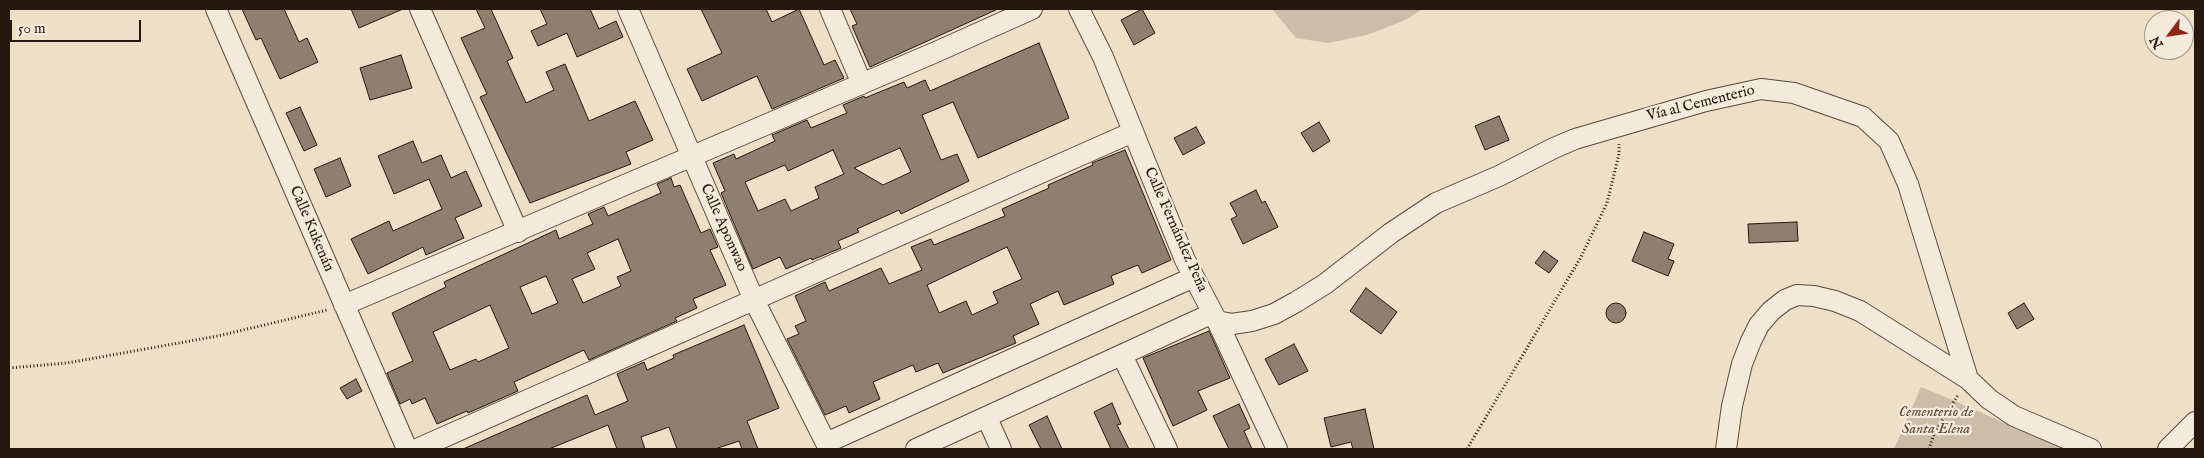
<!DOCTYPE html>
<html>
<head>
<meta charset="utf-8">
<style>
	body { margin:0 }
	#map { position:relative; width:2204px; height:458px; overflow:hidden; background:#eedfc7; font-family:"IM FELL English",serif }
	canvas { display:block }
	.frame { position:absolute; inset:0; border:10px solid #26180f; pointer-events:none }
	.north { position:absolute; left:2144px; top:10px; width:50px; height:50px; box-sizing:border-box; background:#f4eadb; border:1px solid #a29689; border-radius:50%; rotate:239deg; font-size:14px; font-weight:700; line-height:20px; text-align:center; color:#26180f }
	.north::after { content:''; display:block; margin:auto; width:18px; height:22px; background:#8f2418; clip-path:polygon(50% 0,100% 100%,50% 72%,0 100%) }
	.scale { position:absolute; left:10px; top:20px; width:131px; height:22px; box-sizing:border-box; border:2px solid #26180f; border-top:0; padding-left:6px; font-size:15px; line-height:18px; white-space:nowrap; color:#26180f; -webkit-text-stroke:4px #f4eadb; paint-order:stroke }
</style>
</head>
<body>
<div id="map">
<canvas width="2204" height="458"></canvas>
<div class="frame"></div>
<div class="north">N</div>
<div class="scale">50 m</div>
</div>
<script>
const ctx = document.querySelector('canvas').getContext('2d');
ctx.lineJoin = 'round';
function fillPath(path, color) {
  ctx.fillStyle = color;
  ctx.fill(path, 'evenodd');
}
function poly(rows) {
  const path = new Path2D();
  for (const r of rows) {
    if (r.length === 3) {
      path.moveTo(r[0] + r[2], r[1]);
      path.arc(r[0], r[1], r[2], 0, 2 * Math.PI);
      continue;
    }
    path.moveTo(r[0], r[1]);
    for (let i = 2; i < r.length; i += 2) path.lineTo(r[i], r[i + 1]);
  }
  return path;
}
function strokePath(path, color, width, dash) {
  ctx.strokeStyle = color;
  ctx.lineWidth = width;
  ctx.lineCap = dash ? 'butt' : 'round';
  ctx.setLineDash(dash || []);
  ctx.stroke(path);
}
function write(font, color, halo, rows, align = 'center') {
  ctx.font = font + ' "IM FELL English",serif';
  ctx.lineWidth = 4.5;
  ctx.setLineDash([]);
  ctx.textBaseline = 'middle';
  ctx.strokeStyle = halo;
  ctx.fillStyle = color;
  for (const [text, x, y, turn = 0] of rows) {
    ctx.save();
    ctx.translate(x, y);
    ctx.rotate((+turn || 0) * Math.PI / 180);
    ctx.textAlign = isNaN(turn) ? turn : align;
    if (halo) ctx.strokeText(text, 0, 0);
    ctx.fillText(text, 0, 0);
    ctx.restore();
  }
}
const green = poly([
	[1272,9,1423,9,1403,21,1367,35,1328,43,1296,38],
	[1921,387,1948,398,2064,449,1894,449]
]);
const building = poly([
	[242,9,284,9,299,42,307,38,318,62,280,79,261,38,256,40,242,9],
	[351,9,403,9,359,28,351,9],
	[476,9,491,9,513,58,507,61,526,103,554,90,546,72,565,64,589,121,635,101,653,140,626,152,631,164,530,203,480,97,487,94,461,38,485,28,476,9],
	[540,9,590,9,599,29,616,21,623,37,577,57,567,33,538,46,531,31,547,24,540,9],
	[701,9,766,9,772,22,799,9,824,65,835,60,844,78,772,109,757,76,702,101,687,69,722,53,701,9],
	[850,9,998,9,870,67,852,26,857,24,850,9],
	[1142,9,1155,33,1134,45,1121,20,1142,9],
	[1039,43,1069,118,978,158,953,102,922,115,941,160,957,154,969,181,901,214,899,210,857,229,859,232,838,241,841,248,812,260,811,258,786,269,780,257,753,269,721,193,725,191,713,163,734,154,736,159,775,141,772,135,807,120,811,128,847,113,843,105,864,96,865,98,904,82,907,88,925,80,930,91,1039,43],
	[900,148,911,172,883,185,854,168,900,148],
	[833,150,844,174,815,187,819,198,791,211,785,199,758,211,745,182,785,165,788,171,833,150],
	[401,55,412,88,370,100,360,68,401,55],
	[300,107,317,145,304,151,286,113,300,107],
	[1499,116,1509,140,1485,150,1475,126,1499,116],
	[1319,122,1330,141,1313,152,1301,133,1319,122],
	[1196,127,1205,143,1183,155,1174,138,1196,127],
	[413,141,422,163,441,155,451,178,466,171,482,206,455,218,464,238,426,255,423,247,368,274,351,239,389,221,393,231,442,209,429,179,394,194,378,156,413,141],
	[1125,150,1171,260,1142,273,1138,265,1111,276,1114,284,1064,305,1058,291,1030,304,1039,324,1013,336,1016,343,943,373,938,363,916,372,913,365,873,382,880,399,849,413,846,406,825,415,787,339,799,334,795,326,806,321,795,296,825,282,829,291,881,268,889,284,922,270,911,247,931,239,934,245,1005,216,1002,209,1049,188,1048,185,1093,165,1092,163,1125,150],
	[1007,247,1022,279,993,292,998,303,972,315,966,301,939,313,927,285,1007,247],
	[340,158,351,186,326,197,314,169,340,158],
	[671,178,674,187,680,185,701,233,710,229,718,247,710,250,726,285,693,299,697,308,675,318,677,321,589,360,584,350,514,382,518,391,468,413,467,411,437,424,425,398,412,404,410,399,400,404,387,373,413,361,392,313,446,287,444,282,556,230,559,239,593,224,588,214,604,207,608,216,661,193,657,184,671,178],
	[618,239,631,271,617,277,621,286,583,303,572,279,595,269,587,253,618,239],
	[546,276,558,303,532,314,520,287,546,276],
	[490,305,509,348,478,362,476,359,450,370,433,332,490,305],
	[1256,190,1262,203,1265,201,1278,227,1243,244,1231,219,1237,216,1230,203,1256,190],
	[1797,222,1798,241,1749,243,1748,224,1797,222],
	[1644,232,1674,244,1668,259,1674,261,1668,276,1632,261,1644,232],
	[1544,251,1558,261,1549,273,1535,263,1544,251],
	[1366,288,1397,312,1381,334,1350,311,1366,288],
	[1616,313,10],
	[2024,303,2034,319,2017,329,2008,313,2024,303],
	[744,325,779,408,747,421,758,449,742,449,739,441,715,449,677,449,669,427,641,437,645,449,617,449,608,425,549,449,463,449,587,395,595,415,628,401,617,374,644,362,647,370,674,358,673,355,744,325],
	[1209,331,1230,378,1198,391,1207,410,1173,426,1143,358,1209,331],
	[1294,344,1308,371,1279,385,1265,359,1294,344],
	[356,379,362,391,347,399,340,388,356,379],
	[1112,403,1121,424,1117,425,1129,449,1111,449,1094,412,1112,403],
	[1239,404,1250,428,1244,431,1252,449,1229,449,1213,416,1239,404],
	[1365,409,1374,449,1353,449,1351,442,1331,447,1324,418,1365,409],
	[1047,416,1062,449,1041,449,1029,425,1047,416]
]);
const path = poly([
	[9,368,67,363,218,336,327,310],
	[1467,449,1581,257,1607,203,1619,154,1619,144],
	[1929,449,1934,434,1958,395]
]);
const minor = poly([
	[216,9,407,449],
	[420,9,518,232],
	[628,9,754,300,826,443,1194,277],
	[830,9,862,84],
	[1079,9,1103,57,1185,260,1217,321,1277,449],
	[344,305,936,52,1032,9],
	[1217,321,1232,324,1252,321,1274,314,1296,302,1325,284,1391,233,1436,203,1499,176,1554,148,1575,139,1706,101,1761,89,1794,93,1863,117,1889,141,1908,184,1968,379],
	[1122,355,1167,449],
	[987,418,1001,449],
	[417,449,1133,132],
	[916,449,1213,313],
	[1726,449,1732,406,1742,364,1751,341,1759,325,1771,311,1785,300,1797,295,1814,296,1835,301,1860,311,1968,379,1989,399,2014,416,2091,449],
	[2168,449,2195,422]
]);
const streetNames = [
	["Vía al Cementerio",1701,104,-14],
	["Calle Aponwao",723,228,66],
	["Calle Kukenán",311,229,67],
	["Calle Fernández Peña",1175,230,66]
];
const parkNames = [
	["Cementerio de",1936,413],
	["Santa Elena",1936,430]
];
fillPath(green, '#ccbda8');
fillPath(building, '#8e7f6f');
strokePath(building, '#26180f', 1);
strokePath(minor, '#584a3d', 22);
strokePath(path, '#26180f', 3, [1, 2.5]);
strokePath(minor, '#f4eadb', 20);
write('15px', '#26180f', '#f4eadb', streetNames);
write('italic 15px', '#584a3d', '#f4eadb', parkNames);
</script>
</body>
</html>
